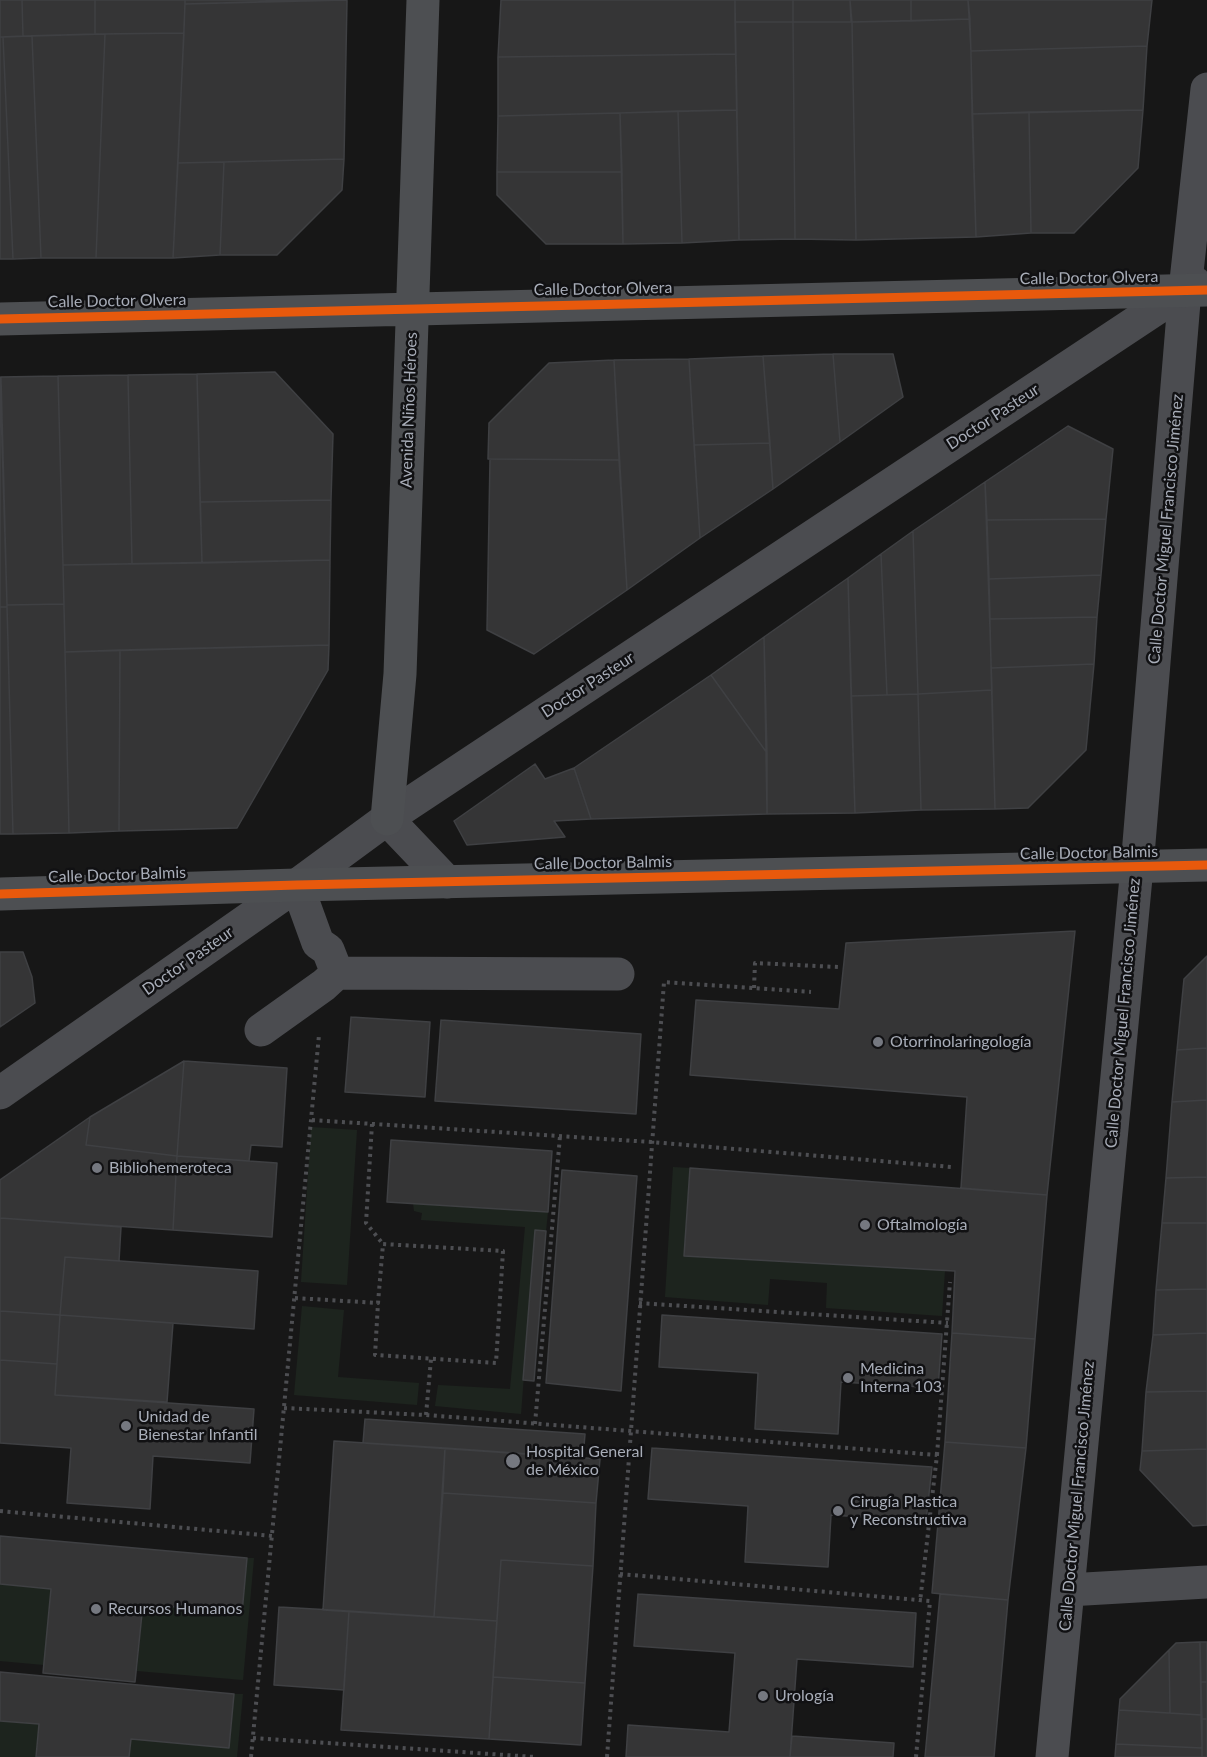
<!DOCTYPE html>
<html>
<head>
<meta charset="utf-8">
<style>
	body { margin:0 }
	canvas { display:block; background:#171717 }
</style>
</head>
<body>
<canvas width="1207" height="1757"></canvas>
<script>
const ctx = document.querySelector('canvas').getContext('2d');
ctx.lineJoin = 'round';
function fillPath(path, color) {
  ctx.fillStyle = color;
  ctx.fill(path, 'evenodd');
}
function poly(rows) {
  const path = new Path2D();
  for (const r of rows) {
    path.moveTo(r[0], r[1]);
    for (let i = 2; i < r.length; i += 2) path.lineTo(r[i], r[i + 1]);
  }
  return path;
}
function strokePath(path, color, width, dash) {
  ctx.strokeStyle = color;
  ctx.lineWidth = width;
  ctx.lineCap = dash ? 'butt' : 'round';
  ctx.setLineDash(dash || []);
  ctx.stroke(path);
}
function write(font, color, halo, rows, align = 'center') {
  ctx.font = font + ' Lato,sans-serif';
  ctx.lineWidth = 5;
  ctx.setLineDash([]);
  ctx.textBaseline = 'middle';
  ctx.strokeStyle = halo;
  ctx.fillStyle = color;
  for (const [text, x, y, turn = 0] of rows) {
    ctx.save();
    ctx.translate(x, y);
    ctx.rotate((+turn || 0) * Math.PI / 180);
    ctx.textAlign = isNaN(turn) ? turn : align;
    if (halo) ctx.strokeText(text, 0, 0);
    ctx.fillText(text, 0, 0);
    ctx.restore();
  }
}
const green = poly([
	[311,1127,357,1130,347,1285,301,1282],
	[673,1167,690,1168,684,1256,945,1270,942,1316,826,1308,827,1283,770,1279,768,1305,665,1297],
	[413,1203,548,1212,546,1231,535,1231,521,1414,435,1406,438,1385,510,1389,525,1227,421,1220,422,1213,414,1211],
	[302,1306,344,1310,338,1377,419,1383,417,1405,294,1395],
	[247,1558,254,1558,243,1680,137,1671,143,1604,242,1613],
	[0,1584,51,1589,44,1665,0,1661],
	[234,1694,243,1694,237,1757,129,1757,131,1739,229,1748],
	[0,1721,39,1724,36,1757,0,1757]
]);
const building = poly([
	[0,0,22,0,23,36,0,37,0,0],
	[22,0,95,0,95,34,23,36,22,0],
	[95,0,185,0,184,33,95,34,95,0],
	[185,0,316,0,185,4,185,0],
	[347,0,344,159,178,163,185,4,347,0],
	[501,0,735,0,736,54,498,57,501,0],
	[735,0,793,0,793,22,735,22,735,0],
	[793,0,850,0,851,22,793,22,793,0],
	[850,0,911,0,911,21,852,22,850,0],
	[911,0,968,0,970,19,911,21,911,0],
	[968,0,1152,0,1147,46,971,51,968,0],
	[970,19,976,237,856,240,852,22,970,19],
	[735,22,793,22,795,239,739,240,735,22],
	[793,22,852,22,856,240,795,239,793,22],
	[184,33,173,258,96,258,105,34,184,33],
	[105,34,96,258,41,258,32,36,105,34],
	[32,36,41,258,13,259,3,37,32,36],
	[0,37,3,37,13,259,0,259,0,37],
	[1147,46,1143,110,972,114,971,51,1147,46],
	[736,54,737,110,498,116,498,57,736,54],
	[737,110,739,240,682,243,678,111,737,110],
	[1143,110,1138,168,1074,233,1031,233,1029,112,1143,110],
	[678,111,682,243,623,244,620,113,678,111],
	[1029,112,1031,233,976,237,972,114,1029,112],
	[620,113,622,172,497,172,498,116,620,113],
	[344,159,342,190,277,255,220,255,224,162,344,159],
	[224,162,220,255,173,258,178,163,224,162],
	[497,172,622,172,623,244,546,244,497,195,497,172],
	[833,354,840,442,773,489,763,356,833,354],
	[833,354,893,354,903,397,840,442,833,354],
	[763,356,770,443,694,445,689,359,763,356],
	[689,359,700,538,627,590,614,360,689,359],
	[614,360,619,460,488,459,489,423,549,363,614,360],
	[275,372,333,434,331,500,200,502,197,374,275,372],
	[197,374,202,563,132,564,128,375,197,374],
	[128,375,132,564,63,565,58,376,128,375],
	[58,376,64,604,7,605,1,377,58,376],
	[0,377,7,605,7,607,0,607,0,377],
	[1068,426,1113,449,1106,519,987,520,985,482,1068,426],
	[770,443,773,489,700,538,694,445,770,443],
	[490,459,619,460,627,590,534,654,487,630,490,459],
	[985,482,992,690,918,694,913,531,985,482],
	[331,500,330,560,202,563,200,502,331,500],
	[1106,519,1101,575,989,579,987,520,1106,519],
	[913,531,918,694,887,695,881,554,913,531],
	[881,554,887,695,851,696,848,578,881,554],
	[330,560,329,645,65,652,63,565,330,560],
	[1101,575,1097,617,990,619,989,579,1101,575],
	[848,578,855,813,767,814,764,637,848,578],
	[64,604,69,833,13,834,7,605,64,604],
	[0,607,7,607,13,834,0,834,0,607],
	[1097,617,1094,664,991,668,990,619,1097,617],
	[764,637,767,753,711,675,764,637],
	[329,645,328,670,237,828,119,831,120,650,329,645],
	[120,650,119,831,69,833,65,652,120,650],
	[1094,664,1086,750,1028,808,995,809,991,668,1094,664],
	[711,675,767,753,767,814,591,819,574,768,711,675],
	[992,690,995,809,921,810,918,694,992,690],
	[918,694,921,810,855,813,851,696,918,694],
	[535,764,545,779,574,768,591,819,554,821,565,837,467,845,454,821,535,764],
	[1075,931,1047,1195,961,1188,967,1097,690,1075,696,1000,839,1009,846,943,1075,931],
	[0,952,23,952,32,977,35,1003,0,1027,0,952],
	[1207,956,1207,1048,1177,1050,1184,979,1207,956],
	[351,1017,430,1022,425,1097,345,1092,351,1017],
	[441,1020,641,1034,636,1114,435,1101,441,1020],
	[1207,1048,1207,1100,1172,1102,1177,1050,1207,1048],
	[184,1061,287,1068,282,1147,251,1145,249,1161,177,1156,184,1061],
	[184,1061,177,1156,86,1145,90,1117,184,1061],
	[1207,1100,1207,1177,1166,1178,1172,1102,1207,1100],
	[90,1117,86,1145,177,1156,173,1230,0,1218,0,1180,90,1117],
	[391,1140,552,1151,548,1212,387,1202,391,1140],
	[177,1156,277,1163,272,1237,173,1230,177,1156],
	[690,1168,1047,1195,1035,1339,952,1333,955,1271,684,1256,690,1168],
	[562,1170,637,1176,621,1391,546,1383,562,1170],
	[1207,1177,1207,1223,1162,1223,1166,1178,1207,1177],
	[0,1218,121,1227,119,1261,65,1257,60,1315,0,1311,0,1218],
	[1162,1223,1207,1223,1207,1289,1156,1290,1162,1223],
	[535,1230,546,1231,534,1381,523,1380,535,1230],
	[65,1257,258,1271,254,1329,60,1315,65,1257],
	[1207,1289,1207,1333,1153,1335,1156,1290,1207,1289],
	[0,1311,60,1315,57,1364,0,1360,0,1311],
	[60,1315,173,1323,167,1402,55,1395,60,1315],
	[662,1315,942,1334,938,1388,841,1382,838,1434,755,1429,758,1373,659,1367,662,1315],
	[952,1333,1035,1339,1026,1448,945,1442,952,1333],
	[1207,1333,1207,1391,1146,1392,1153,1335,1207,1333],
	[0,1360,57,1364,55,1395,254,1409,250,1463,153,1456,150,1509,67,1503,71,1448,0,1443,0,1360],
	[1207,1391,1207,1449,1142,1451,1146,1392,1207,1391],
	[365,1419,585,1434,583,1458,363,1443,365,1419],
	[334,1441,445,1448,434,1617,323,1610,334,1441],
	[945,1442,1026,1448,1008,1600,932,1593,945,1442],
	[445,1448,600,1459,596,1503,443,1493,445,1448],
	[652,1448,932,1467,926,1521,831,1515,828,1567,745,1562,748,1506,648,1499,652,1448],
	[1207,1449,1207,1525,1193,1526,1140,1470,1142,1451,1207,1449],
	[443,1493,596,1503,593,1566,501,1560,497,1621,434,1617,443,1493],
	[0,1536,247,1558,242,1613,143,1604,135,1682,43,1673,51,1589,0,1584,0,1536],
	[501,1560,593,1566,585,1683,493,1677,501,1560],
	[638,1594,916,1613,913,1667,797,1659,790,1757,626,1757,628,1725,729,1732,735,1653,634,1646,638,1594],
	[940,1594,1008,1600,994,1757,925,1757,940,1594],
	[279,1607,349,1611,344,1690,274,1685,279,1607],
	[349,1611,497,1621,489,1739,341,1730,349,1611],
	[1200,1642,1207,1642,1207,1682,1201,1682,1200,1642],
	[1200,1642,1201,1715,1170,1713,1169,1650,1176,1643,1200,1642],
	[1169,1650,1170,1713,1119,1710,1120,1699,1169,1650],
	[0,1672,234,1694,229,1748,131,1739,129,1757,36,1757,39,1724,0,1721,0,1672],
	[493,1677,585,1683,581,1745,489,1739,493,1677],
	[1201,1682,1207,1682,1207,1719,1202,1719,1201,1682],
	[1119,1710,1201,1715,1202,1748,1116,1744,1119,1710],
	[1202,1719,1207,1719,1207,1757,1202,1757,1202,1719],
	[792,1736,894,1743,893,1757,790,1757,792,1736],
	[1116,1744,1202,1748,1202,1757,1115,1757,1116,1744]
]);
const path = poly([
	[754,988,755,963,838,967],
	[312,1120,651,1142,952,1167],
	[372,1124,366,1223,383,1244],
	[295,1298,378,1303,383,1244,503,1251,496,1363,375,1355,378,1303],
	[639,1303,948,1323],
	[284,1408,426,1415,937,1455,920,1602],
	[426,1415,431,1359],
	[535,1424,560,1136],
	[937,1455,950,1282],
	[0,1511,273,1536],
	[620,1574,930,1601,916,1757],
	[253,1738,535,1757],
	[251,1757,319,1035],
	[607,1757,664,982,811,992]
]);
const minor = poly([
	[387,819,447,882],
	[297,885,318,943,328,950,337,973,618,974],
	[261,1030,324,985,337,973],
	[0,1093,297,885,395,813,1195,283],
	[1068,1590,1207,1582],
	[1052,1757,1137,867,1185,290,1207,89]
]);
const major = poly([
	[0,319,1207,290],
	[387,819,400,674,423,0],
	[0,894,297,885,1207,865]
]);
const cycleway = poly([
	[0,319,1207,290],
	[0,894,297,885,1207,865]
]);
const markers = [
	[878,1042,6,"#757880"],
	[97,1168,6,"#757880"],
	[865,1225,6,"#757880"],
	[848,1378,6,"#757880"],
	[126,1426,6,"#757880"],
	[513,1461,8,"#757880"],
	[838,1511,6,"#757880"],
	[96,1609,6,"#757880"],
	[763,1696,6,"#757880"]
];
const streetNames = [
	["Calle Doctor Olvera",1089,278,-1],
	["Calle Doctor Olvera",603,289,-1],
	["Calle Doctor Olvera",117,301,-1],
	["Avenida Niños Héroes",409,410,-88],
	["Doctor Pasteur",993,417,-33],
	["Calle Doctor Miguel Francisco Jiménez",1166,529,-85],
	["Doctor Pasteur",588,685,-33],
	["Calle Doctor Balmis",1089,853,-1],
	["Calle Doctor Balmis",603,863,-1],
	["Calle Doctor Balmis",117,875,-2],
	["Doctor Pasteur",188,961,-35],
	["Calle Doctor Miguel Francisco Jiménez",1123,1013,-85],
	["Calle Doctor Miguel Francisco Jiménez",1077,1496,-85]
];
const poiNames = [
	["Otorrinolaringología",890,1042],
	["Bibliohemeroteca",109,1168],
	["Oftalmología",877,1225],
	["Medicina",860,1369],
	["Interna 103",860,1387],
	["Unidad de",138,1417],
	["Bienestar Infantil",138,1435],
	["Hospital General",526,1452],
	["de México",526,1470],
	["Cirugía Plastica",850,1502],
	["y Reconstructiva",850,1520],
	["Recursos Humanos",108,1609],
	["Urología",775,1696]
];
fillPath(green, '#1d241e');
fillPath(building, '#353536');
strokePath(building, '#3f4043', 1.5);
strokePath(path, '#4d4e52', 4, [3, 4.5]);
strokePath(minor, '#4b4c50', 33);
strokePath(major, '#4d4f52', 33);
strokePath(cycleway, '#e8590c', 9);
for (const [x, y, r, color] of markers) {
  const dot = new Path2D();
  dot.arc(x, y, r, 0, 2 * Math.PI);
  ctx.fillStyle = color;
  ctx.fill(dot);
  strokePath(dot, '#111113', 2);
}
write('16px', '#a8adb8', '#111113', streetNames);
write('16px', '#a8adb8', '#111113', poiNames, 'left');
</script>
</body>
</html>
